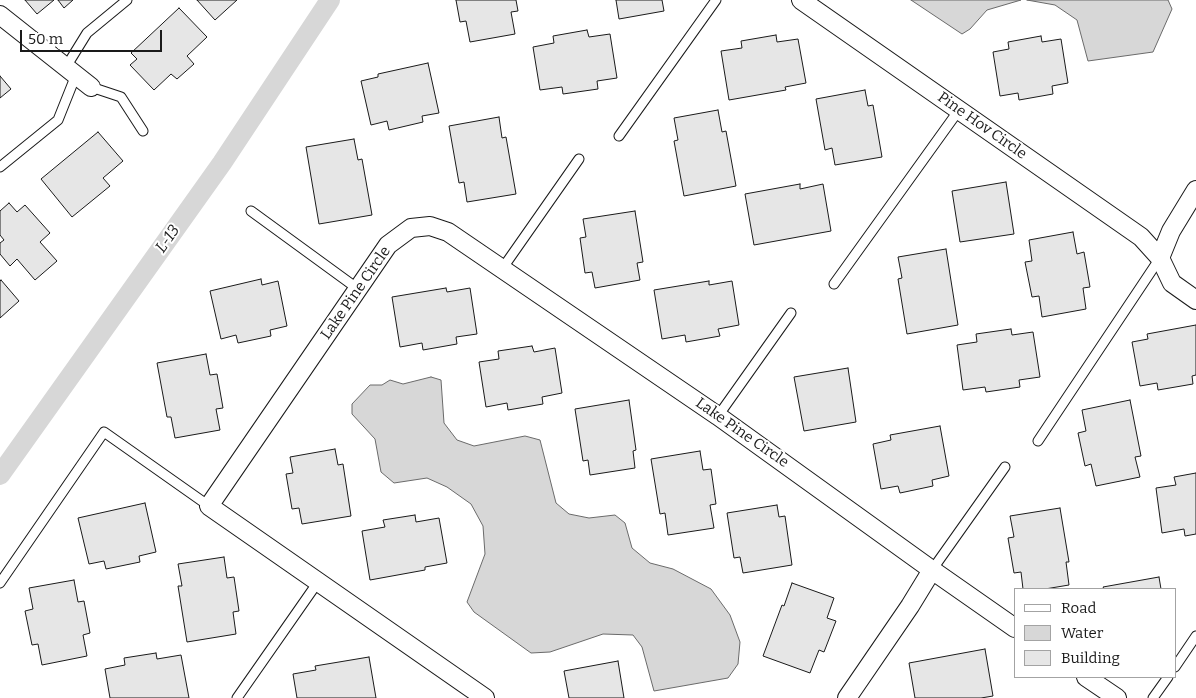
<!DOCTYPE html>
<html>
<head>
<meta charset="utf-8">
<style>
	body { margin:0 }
	#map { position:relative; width:1196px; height:698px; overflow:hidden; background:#fff; font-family:Bitter,serif }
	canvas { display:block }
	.legend { position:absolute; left:1014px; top:588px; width:162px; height:90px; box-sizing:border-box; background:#fff; border:1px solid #a3a3a3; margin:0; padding:6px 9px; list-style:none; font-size:15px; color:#1a1a1a }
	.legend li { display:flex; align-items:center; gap:10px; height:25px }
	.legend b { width:25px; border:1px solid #a3a3a3 }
	.scale { position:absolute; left:20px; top:30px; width:142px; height:22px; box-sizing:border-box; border:2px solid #1a1a1a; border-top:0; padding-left:6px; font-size:15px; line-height:18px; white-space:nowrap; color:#1a1a1a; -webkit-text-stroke:4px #fff; paint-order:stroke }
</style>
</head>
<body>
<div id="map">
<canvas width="1196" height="698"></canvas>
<ul class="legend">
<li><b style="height:6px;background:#fff"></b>Road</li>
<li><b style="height:14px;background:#d7d7d7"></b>Water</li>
<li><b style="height:14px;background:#e6e6e6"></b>Building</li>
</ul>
<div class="scale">50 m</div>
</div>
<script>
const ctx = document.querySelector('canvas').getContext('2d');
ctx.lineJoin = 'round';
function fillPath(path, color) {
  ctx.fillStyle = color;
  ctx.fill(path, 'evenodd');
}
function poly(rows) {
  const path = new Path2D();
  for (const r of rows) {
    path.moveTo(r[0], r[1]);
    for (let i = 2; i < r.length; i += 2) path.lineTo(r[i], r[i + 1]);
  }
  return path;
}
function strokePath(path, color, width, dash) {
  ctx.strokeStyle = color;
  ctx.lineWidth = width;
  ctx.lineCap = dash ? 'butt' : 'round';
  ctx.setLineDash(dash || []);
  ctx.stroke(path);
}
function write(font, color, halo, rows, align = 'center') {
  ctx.font = font + ' Bitter,serif';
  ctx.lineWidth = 4;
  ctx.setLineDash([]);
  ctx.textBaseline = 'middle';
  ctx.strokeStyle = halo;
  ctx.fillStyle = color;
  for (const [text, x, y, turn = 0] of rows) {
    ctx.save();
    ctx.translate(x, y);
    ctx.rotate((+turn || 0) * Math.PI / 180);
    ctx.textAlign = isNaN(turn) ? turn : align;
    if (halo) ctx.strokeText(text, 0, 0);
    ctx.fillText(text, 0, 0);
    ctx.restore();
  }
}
const water = poly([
	[911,0,1021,0,987,10,970,29,962,34,911,0],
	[1027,0,1168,0,1172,9,1153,52,1088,61,1077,20,1055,5,1027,0],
	[431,377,441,380,444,423,457,440,474,446,525,436,540,440,556,503,569,514,589,518,615,515,625,523,632,548,650,563,673,569,711,589,730,615,740,642,738,664,728,678,654,691,642,647,633,635,603,634,550,652,531,653,474,612,467,602,485,554,483,526,471,504,447,487,427,478,394,483,381,472,375,439,352,414,352,404,370,385,382,385,390,380,403,384,431,377]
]);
const canal = poly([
	[0,475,222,163,330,0]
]);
const building = poly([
	[25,0,54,0,37,14,25,0],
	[58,0,73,0,64,8,58,0],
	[197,0,237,0,215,20,197,0],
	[456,0,516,0,518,11,511,12,515,34,470,42,466,21,460,22,456,0],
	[616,0,662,0,664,11,619,19,616,0],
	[179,8,207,37,187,56,194,64,177,79,171,74,154,90,130,65,137,59,131,53,179,8],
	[587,30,589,37,610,34,617,78,597,81,598,89,563,94,562,87,540,90,533,47,554,43,553,36,587,30],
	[776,35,777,42,798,39,806,83,785,87,786,90,729,100,721,51,742,48,741,41,776,35],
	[1041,36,1042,42,1061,39,1068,83,1052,86,1053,94,1019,100,1018,93,1000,96,993,52,1009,49,1008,42,1041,36],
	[428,63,439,113,422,116,423,122,389,130,387,121,371,125,361,81,378,77,378,74,428,63],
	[0,76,11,89,0,98,0,76],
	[865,90,868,106,873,105,882,157,835,165,832,148,825,150,816,99,865,90],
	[718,110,722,132,726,131,736,186,684,196,674,141,678,140,674,118,718,110],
	[499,117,502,138,506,137,516,194,467,202,464,182,459,183,449,126,499,117],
	[98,132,123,161,103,178,110,186,72,217,41,179,98,132],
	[354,139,358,160,362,159,372,215,319,224,306,147,354,139],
	[1006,182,1014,234,960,242,952,191,1006,182],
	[800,184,800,189,823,184,831,231,754,245,745,194,800,184],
	[9,203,17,212,25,205,50,233,40,242,57,261,35,280,17,259,10,266,0,254,0,243,4,240,0,235,0,211,9,203],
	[635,211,643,262,637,263,640,280,595,288,592,272,585,273,580,238,586,237,583,219,635,211],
	[1073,232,1077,254,1084,252,1090,287,1083,288,1086,309,1042,317,1039,296,1032,297,1025,262,1032,261,1029,240,1073,232],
	[946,249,958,325,907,334,898,279,902,278,898,257,946,249],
	[261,279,262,285,278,281,287,326,270,330,271,336,238,343,236,335,221,339,210,291,261,279],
	[1,280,19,301,0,318,0,281,1,280],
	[709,281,709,285,732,281,739,325,718,329,720,336,686,342,685,335,662,339,654,290,709,281],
	[446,288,447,292,470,288,477,334,456,337,457,344,423,350,422,343,400,347,392,297,446,288],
	[1196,325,1196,375,1192,376,1193,384,1158,390,1157,383,1140,386,1132,342,1148,339,1147,334,1196,325],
	[1011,329,1012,335,1033,332,1040,377,1019,380,1020,387,986,392,985,387,963,390,957,345,977,342,976,334,1011,329],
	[532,346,534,352,555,348,562,393,542,397,543,404,508,410,507,403,486,407,479,362,499,359,498,351,532,346],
	[206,354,210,375,217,374,223,408,216,409,220,430,175,438,171,417,167,417,157,363,206,354],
	[848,368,856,422,804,431,794,377,848,368],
	[629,400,636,450,633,451,635,468,590,475,588,460,583,461,575,409,629,400],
	[1130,400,1141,456,1135,457,1140,477,1096,486,1091,464,1085,466,1078,433,1086,431,1082,410,1130,400],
	[940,426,949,476,932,480,933,486,900,493,898,486,881,489,873,444,891,440,890,435,940,426],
	[335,449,338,465,343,464,351,516,302,524,299,508,292,509,286,474,293,473,290,457,335,449],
	[700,451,703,470,711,469,716,504,710,505,714,528,668,535,665,513,660,514,651,459,700,451],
	[1196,473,1196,534,1185,536,1184,529,1162,533,1156,488,1176,485,1174,477,1196,473],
	[145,503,156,552,139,556,140,562,106,569,104,561,89,564,78,518,145,503],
	[777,505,779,517,785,516,792,565,743,573,740,557,734,558,727,513,777,505],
	[1060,508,1069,562,1066,562,1069,585,1045,589,1023,589,1021,572,1014,573,1008,538,1014,537,1010,516,1060,508],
	[415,515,416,522,439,518,447,563,425,567,425,570,370,580,362,531,385,527,383,520,415,515],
	[224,557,227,578,234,577,239,611,233,612,236,634,187,642,178,586,182,586,178,564,224,557],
	[1159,577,1161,589,1104,589,1103,587,1159,577],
	[74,580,78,602,84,601,90,633,83,635,87,656,42,665,38,644,32,645,25,611,33,609,29,588,74,580],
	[792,583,834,598,827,618,836,621,824,652,819,650,810,673,763,656,782,605,784,606,792,583],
	[985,649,993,696,981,698,915,698,909,663,985,649],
	[156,653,157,659,181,655,189,698,110,698,105,669,125,665,124,658,156,653],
	[369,657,376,698,297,698,293,674,316,670,315,666,369,657],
	[618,661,624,698,569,698,564,671,618,661]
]);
const lane = poly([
	[66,67,87,33,127,0],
	[91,87,121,97,143,131],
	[619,136,716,0],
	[0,167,58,120,76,75],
	[251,211,358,289],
	[502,269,579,159],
	[834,284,959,110],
	[718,416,791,313],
	[1038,441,1160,258],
	[932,570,1005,467],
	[0,583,104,432,209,506],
	[1175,667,1196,636],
	[237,698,318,582],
	[1153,698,1168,677]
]);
const street = poly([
	[801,0,1141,237,1160,258,1171,231,1196,190],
	[0,15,91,87],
	[1160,258,1172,283,1196,300],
	[932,570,1015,628],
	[1086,677,1117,698],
	[485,698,209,506,388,245,411,228,430,226,448,232,718,416,932,570,910,606,847,698]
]);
const streetNames = [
	["Pine Hov Circle",982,126,35],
	["Lake Pine Circle",356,293,-55],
	["Lake Pine Circle",742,433,35]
];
const waterNames = [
	["L-13",168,239,-55]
];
fillPath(water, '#d7d7d7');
strokePath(water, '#6a6a6a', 1);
strokePath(canal, '#d7d7d7', 20);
fillPath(building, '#e6e6e6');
strokePath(building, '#1a1a1a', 1);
strokePath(lane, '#1a1a1a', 11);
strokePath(street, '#1a1a1a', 20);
strokePath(lane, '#fff', 9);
strokePath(street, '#fff', 18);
write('15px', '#1a1a1a', '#fff', streetNames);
write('italic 16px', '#1a1a1a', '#fff', waterNames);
</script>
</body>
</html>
